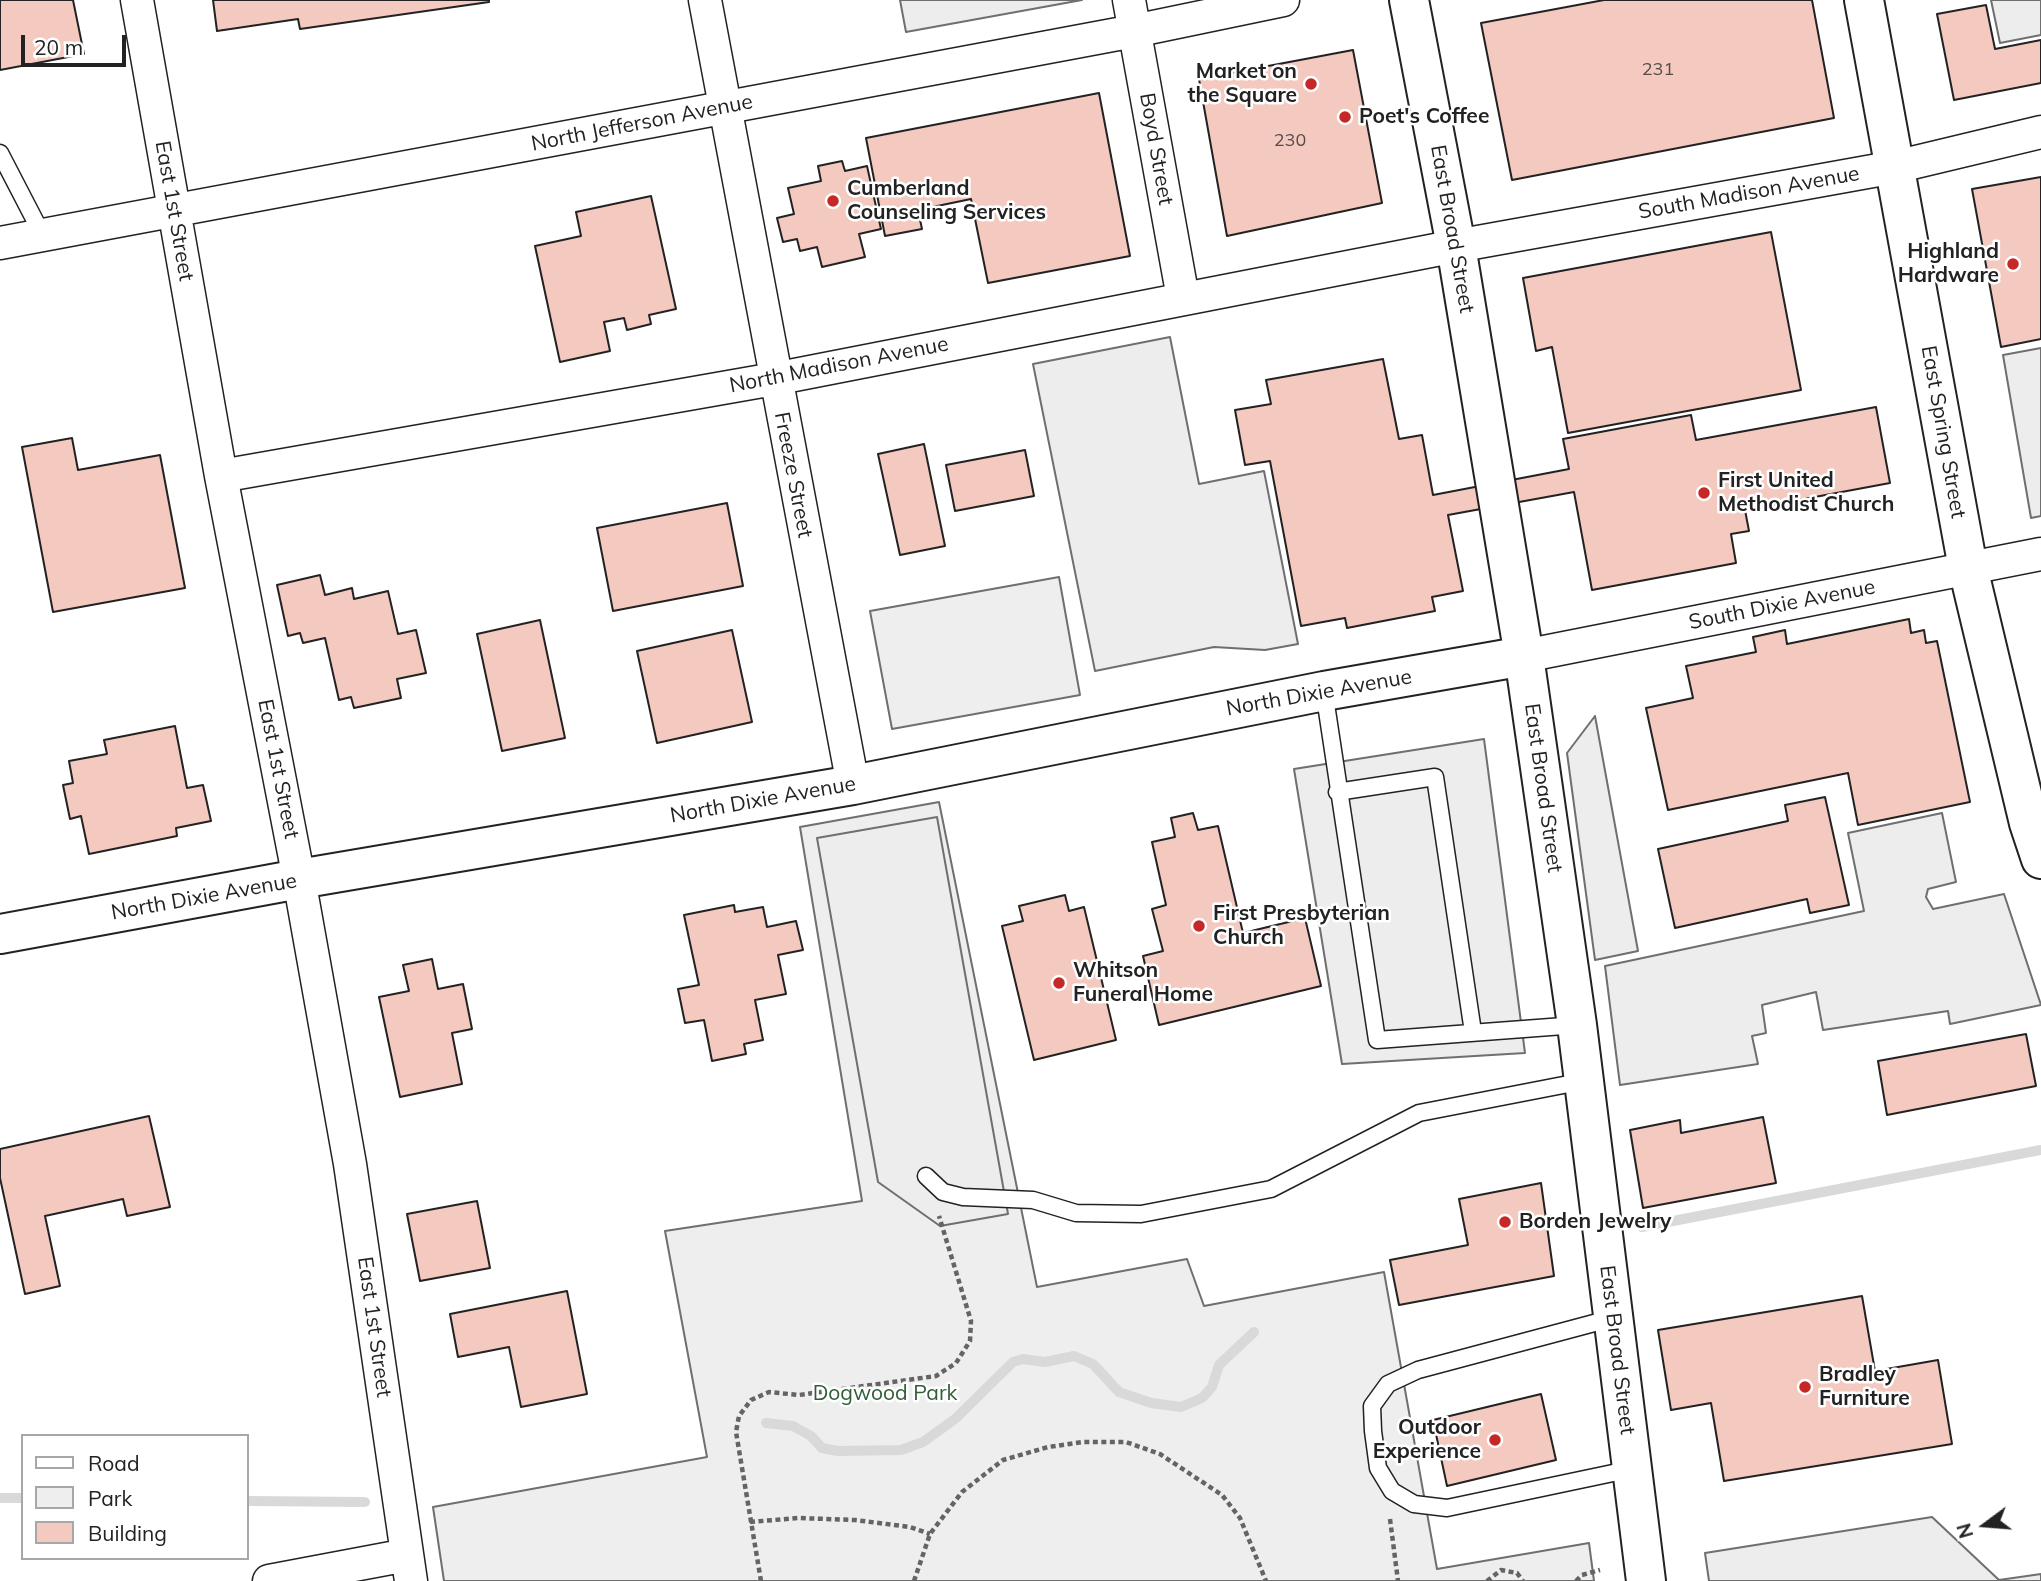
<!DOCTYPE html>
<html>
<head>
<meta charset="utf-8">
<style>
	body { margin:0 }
	#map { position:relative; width:2041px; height:1581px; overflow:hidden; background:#fff; font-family:Mulish,sans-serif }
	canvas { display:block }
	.legend { position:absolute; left:21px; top:1434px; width:228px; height:126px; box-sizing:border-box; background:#fff; border:2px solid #a7a7a7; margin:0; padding:9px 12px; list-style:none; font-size:21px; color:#222 }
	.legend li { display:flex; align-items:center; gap:14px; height:35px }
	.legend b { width:35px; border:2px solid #a7a7a7 }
	.north { position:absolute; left:1950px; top:1490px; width:70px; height:70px; -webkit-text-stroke:5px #fff; paint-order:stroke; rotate:254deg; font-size:19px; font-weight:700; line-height:28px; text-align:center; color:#222 }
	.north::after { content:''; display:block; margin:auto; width:24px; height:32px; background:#222; clip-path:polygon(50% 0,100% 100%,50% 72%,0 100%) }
	.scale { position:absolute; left:21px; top:35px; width:105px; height:32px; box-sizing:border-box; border:4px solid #222; border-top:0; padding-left:9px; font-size:21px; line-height:24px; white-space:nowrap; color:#222; -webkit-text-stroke:5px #fff; paint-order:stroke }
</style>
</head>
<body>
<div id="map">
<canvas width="2041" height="1581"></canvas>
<ul class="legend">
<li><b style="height:9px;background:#fff"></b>Road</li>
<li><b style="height:19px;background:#eee"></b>Park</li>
<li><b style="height:19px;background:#f3c9c0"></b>Building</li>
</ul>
<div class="north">N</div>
<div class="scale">20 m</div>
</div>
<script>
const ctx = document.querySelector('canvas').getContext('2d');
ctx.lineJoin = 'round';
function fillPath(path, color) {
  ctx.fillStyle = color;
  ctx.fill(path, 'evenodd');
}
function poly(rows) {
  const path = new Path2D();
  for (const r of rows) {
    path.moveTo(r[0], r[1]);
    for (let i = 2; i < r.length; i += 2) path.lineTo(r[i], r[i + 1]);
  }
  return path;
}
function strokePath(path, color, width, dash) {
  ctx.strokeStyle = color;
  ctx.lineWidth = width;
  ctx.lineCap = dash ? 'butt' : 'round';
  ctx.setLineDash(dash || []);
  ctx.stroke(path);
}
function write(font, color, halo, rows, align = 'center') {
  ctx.font = font + ' Mulish,sans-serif';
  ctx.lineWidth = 5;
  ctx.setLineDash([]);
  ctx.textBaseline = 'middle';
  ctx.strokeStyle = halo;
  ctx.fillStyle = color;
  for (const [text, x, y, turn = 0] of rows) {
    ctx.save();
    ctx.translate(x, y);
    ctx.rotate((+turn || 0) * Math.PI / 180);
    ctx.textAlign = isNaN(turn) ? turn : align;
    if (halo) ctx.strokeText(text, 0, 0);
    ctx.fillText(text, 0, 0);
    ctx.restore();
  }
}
const green = poly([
	[1059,577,1080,695,892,729,870,611,1059,577],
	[939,802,1037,1287,1187,1259,1204,1306,1384,1272,1437,1569,1589,1543,1594,1581,444,1581,433,1507,707,1457,665,1231,862,1201,800,827,939,802]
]);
const parking = poly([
	[900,0,1082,0,906,32,900,0],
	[1991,0,2041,0,2041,35,2000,43,1991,0],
	[1170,337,1199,484,1264,471,1298,644,1265,650,1214,647,1095,671,1033,364,1170,337],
	[2041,348,2041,516,2031,518,2003,355,2041,348],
	[1595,716,1638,951,1595,960,1567,753,1595,716],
	[1484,739,1525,1053,1342,1064,1294,769,1484,739],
	[1942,813,1956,882,1928,889,1926,897,1933,909,2004,894,2041,1005,1950,1024,1948,1011,1823,1030,1816,992,1762,1005,1766,1033,1752,1036,1758,1064,1620,1085,1605,966,1864,911,1848,833,1942,813],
	[937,817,1008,1214,940,1226,878,1182,817,838,937,817],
	[1932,1517,1999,1580,2041,1574,2041,1581,1709,1581,1705,1553,1932,1517]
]);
const stream = poly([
	[1642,1227,2041,1150],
	[766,1423,793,1426,811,1436,822,1448,838,1451,901,1450,923,1442,955,1419,1013,1362,1023,1359,1045,1362,1074,1356,1093,1364,1119,1392,1151,1403,1181,1407,1202,1398,1212,1387,1219,1365,1254,1332],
	[0,1498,23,1498],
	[247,1501,365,1502]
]);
const building = poly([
	[0,0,73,0,84,54,0,70,0,0],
	[213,0,489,0,489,2,300,29,298,19,217,31,213,0],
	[1604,0,1812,0,1834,118,1512,180,1481,23,1604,0],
	[1986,5,1995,49,2041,40,2041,83,1954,100,1937,14,1986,5],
	[1353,50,1382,203,1227,236,1199,79,1353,50],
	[1099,93,1130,256,988,283,971,199,918,210,922,229,885,236,866,138,1099,93],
	[842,161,845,171,867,166,881,229,859,234,865,257,822,267,817,247,800,251,797,239,783,242,777,218,794,214,788,188,821,181,818,166,842,161],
	[2041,177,2041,339,2001,347,1972,189,2041,177],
	[651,196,676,309,649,315,651,324,627,330,624,318,604,322,610,351,560,362,535,246,581,236,576,212,651,196],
	[1771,232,1801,390,1568,433,1552,347,1536,351,1523,278,1771,232],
	[1383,359,1399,439,1422,435,1433,495,1569,469,1563,439,1691,415,1696,440,1876,407,1890,483,1745,510,1749,531,1731,534,1736,563,1592,590,1574,492,1448,515,1463,591,1432,597,1435,611,1347,628,1345,618,1301,626,1270,461,1245,465,1235,410,1271,404,1266,380,1383,359],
	[72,438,78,470,160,455,185,588,53,612,22,447,72,438],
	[924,444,945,546,900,555,878,454,924,444],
	[1025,450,1034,496,955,511,946,465,1025,450],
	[727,503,743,586,613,611,597,528,727,503],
	[320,575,325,595,352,588,354,599,388,591,398,634,416,630,426,673,397,679,401,698,354,708,351,697,339,700,325,638,303,643,300,633,288,636,277,585,320,575],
	[1909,619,1911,633,1924,630,1926,643,1937,641,1970,802,1858,825,1848,773,1668,810,1646,708,1693,698,1686,666,1756,652,1753,637,1785,630,1787,644,1909,619],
	[540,620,565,738,502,751,477,634,540,620],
	[732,630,752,722,657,743,637,651,732,630],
	[175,726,187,788,203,785,211,821,176,828,177,836,89,854,81,816,70,819,63,785,73,783,69,761,107,754,104,740,175,726],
	[1825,797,1849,905,1810,913,1807,899,1675,928,1658,849,1788,821,1785,805,1825,797],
	[1193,813,1198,830,1218,826,1243,933,1305,918,1321,986,1159,1025,1143,956,1163,951,1152,909,1166,905,1152,842,1175,837,1171,818,1193,813],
	[1065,895,1069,911,1084,907,1116,1040,1034,1060,1002,926,1023,921,1019,906,1065,895],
	[734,905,735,912,763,907,767,927,796,921,803,950,778,955,786,994,755,1000,763,1040,744,1044,746,1054,712,1061,704,1020,685,1023,678,989,699,985,684,915,734,905],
	[432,959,438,989,463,984,472,1029,452,1033,462,1084,400,1097,379,997,409,991,403,965,432,959],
	[2026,1034,2036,1086,1887,1115,1878,1061,2026,1034],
	[149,1116,170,1207,127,1216,123,1199,45,1216,60,1286,25,1294,0,1178,0,1149,149,1116],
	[1763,1117,1776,1183,1643,1208,1630,1130,1680,1120,1681,1133,1763,1117],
	[1541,1183,1554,1276,1399,1305,1390,1260,1468,1245,1459,1199,1541,1183],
	[477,1201,490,1268,420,1281,407,1214,477,1201],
	[567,1291,587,1394,521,1407,509,1347,458,1357,450,1314,567,1291],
	[1862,1296,1875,1371,1938,1360,1952,1444,1724,1481,1711,1403,1671,1410,1658,1330,1862,1296],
	[1541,1394,1556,1460,1447,1486,1433,1420,1541,1394]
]);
const path = poly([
	[1390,1519,1398,1581],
	[750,1522,798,1518,855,1520,910,1527,930,1534],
	[761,1581,736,1432,739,1416,751,1400,769,1392,799,1395,936,1376,956,1363,970,1341,971,1321,939,1216],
	[914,1581,930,1534,962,1492,1003,1460,1048,1447,1083,1442,1126,1442,1160,1454,1222,1495,1240,1518,1266,1581],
	[1487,1581,1501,1570,1517,1573,1523,1581],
	[1576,1581,1582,1575,1600,1570]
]);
const service = poly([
	[0,153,43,236],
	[1324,691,1377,1040,1577,1025],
	[1337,792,1435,777,1473,1032],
	[926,1176,943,1192,963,1197,1033,1200,1076,1213,1141,1214,1271,1189,1419,1113,1584,1081],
	[1613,1318,1418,1370,1388,1384,1372,1406,1373,1431,1378,1468,1392,1491,1414,1504,1447,1508,1632,1469]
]);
const minor = poly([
	[137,0,221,476,299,879,350,1164,411,1581],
	[705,0,853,785],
	[1129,0,1183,298],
	[0,243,1134,31,1283,0],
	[221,476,774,379,1456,246,1895,167,2041,132],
	[1524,656,2041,554],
	[269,1581,407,1555]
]);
const tertiary = poly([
	[1409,0,1456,246,1524,656,1577,1025,1646,1581],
	[0,934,299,879,853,785,1324,691,1524,656]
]);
const primary = poly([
	[1864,0,1968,568,2029,823,2041,859]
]);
const markers = [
	[1311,84,7,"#c62828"],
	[1345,117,7,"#c62828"],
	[833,201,7,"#c62828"],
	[2013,264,7,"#c62828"],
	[1704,493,7,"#c62828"],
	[1199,926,7,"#c62828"],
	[1059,983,7,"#c62828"],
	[1505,1222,7,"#c62828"],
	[1805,1387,7,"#c62828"],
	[1495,1440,7,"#c62828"]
];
const numberNames = [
	["231",1658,70],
	["230",1290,141]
];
const poiNames = [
	["Market on",1297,72,"right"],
	["the Square",1297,96,"right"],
	["Poet's Coffee",1359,117],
	["Cumberland",847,189],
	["Counseling Services",847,213],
	["Highland",1999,252,"right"],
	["Hardware",1999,276,"right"],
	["First United",1718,481],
	["Methodist Church",1718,505],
	["First Presbyterian",1213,914],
	["Church",1213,938],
	["Whitson",1073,971],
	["Funeral Home",1073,995],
	["Borden Jewelry",1519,1222],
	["Bradley",1819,1375],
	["Furniture",1819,1399],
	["Outdoor",1481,1428,"right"],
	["Experience",1481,1452,"right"]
];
const streetNames = [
	["North Jefferson Avenue",642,123,-11],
	["Boyd Street",1156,149,80],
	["South Madison Avenue",1749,193,-10],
	["East 1st Street",174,211,80],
	["East Broad Street",1452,229,80],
	["North Madison Avenue",839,365,-11],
	["East Spring Street",1943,432,80],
	["Freeze Street",793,475,79],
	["South Dixie Avenue",1782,605,-11],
	["North Dixie Avenue",1319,693,-10],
	["East 1st Street",278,769,79],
	["East Broad Street",1543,788,82],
	["North Dixie Avenue",763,800,-10],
	["North Dixie Avenue",204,897,-10],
	["East 1st Street",374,1327,82],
	["East Broad Street",1617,1350,83]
];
const parkNames = [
	["Dogwood Park",885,1394]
];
fillPath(green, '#eee');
strokePath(green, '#6f6f6f', 2);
fillPath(parking, '#ededed');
strokePath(parking, '#6f6f6f', 2);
strokePath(stream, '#d9d9d9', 10);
fillPath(building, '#f3c9c0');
strokePath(building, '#222', 2);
strokePath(service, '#222', 19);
strokePath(minor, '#222', 35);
strokePath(tertiary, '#222', 42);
strokePath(primary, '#222', 42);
strokePath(path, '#646464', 4.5, [5, 3.5]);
strokePath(service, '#fff', 16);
strokePath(minor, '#fff', 32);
strokePath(tertiary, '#fff', 38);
strokePath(primary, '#fff', 38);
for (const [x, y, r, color] of markers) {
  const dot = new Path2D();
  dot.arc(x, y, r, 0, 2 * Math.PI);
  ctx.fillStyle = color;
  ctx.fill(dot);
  strokePath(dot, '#fff', 2.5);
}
write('18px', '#564c4a', null, numberNames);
write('bold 21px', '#222', '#fff', poiNames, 'left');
write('21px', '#222', '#fff', streetNames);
write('21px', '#2f5e38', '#fff', parkNames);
</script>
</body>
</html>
